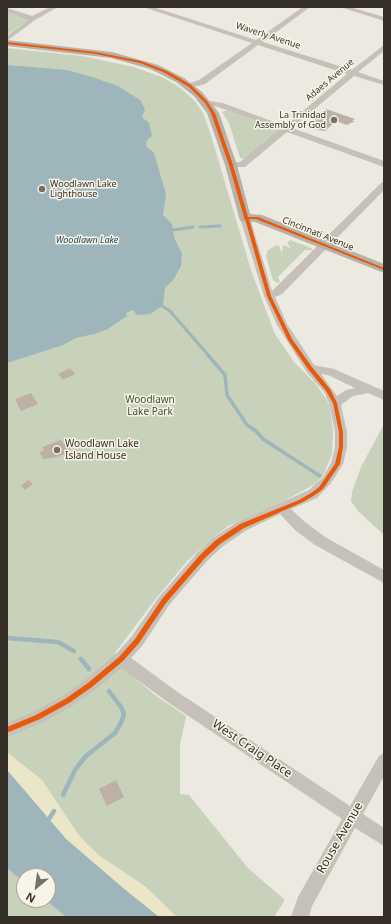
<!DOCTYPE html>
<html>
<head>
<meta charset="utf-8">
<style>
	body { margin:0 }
	#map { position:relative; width:391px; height:924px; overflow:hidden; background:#ece9e0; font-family:"Noto Sans",sans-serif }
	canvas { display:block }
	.frame { position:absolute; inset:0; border:8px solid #352f28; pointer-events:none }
	.north { position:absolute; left:16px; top:868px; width:40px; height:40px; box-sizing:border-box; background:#f8f5e8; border:1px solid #aaa69b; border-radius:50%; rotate:209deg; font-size:11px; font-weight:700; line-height:16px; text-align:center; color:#352f28 }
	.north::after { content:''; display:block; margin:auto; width:14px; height:18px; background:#757068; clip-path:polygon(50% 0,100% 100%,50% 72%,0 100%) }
</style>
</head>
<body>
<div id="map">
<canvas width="391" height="924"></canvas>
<div class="frame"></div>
<div class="north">N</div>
</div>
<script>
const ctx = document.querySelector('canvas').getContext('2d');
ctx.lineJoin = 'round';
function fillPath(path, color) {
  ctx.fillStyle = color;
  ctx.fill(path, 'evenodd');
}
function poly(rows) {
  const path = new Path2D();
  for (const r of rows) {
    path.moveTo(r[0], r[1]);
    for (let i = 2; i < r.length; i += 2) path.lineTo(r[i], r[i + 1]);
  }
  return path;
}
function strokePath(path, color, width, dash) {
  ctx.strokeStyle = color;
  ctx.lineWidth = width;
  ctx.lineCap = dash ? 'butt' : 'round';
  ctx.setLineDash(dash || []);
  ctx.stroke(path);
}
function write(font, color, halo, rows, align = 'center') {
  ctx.font = font + ' "Noto Sans",sans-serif';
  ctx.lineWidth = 3;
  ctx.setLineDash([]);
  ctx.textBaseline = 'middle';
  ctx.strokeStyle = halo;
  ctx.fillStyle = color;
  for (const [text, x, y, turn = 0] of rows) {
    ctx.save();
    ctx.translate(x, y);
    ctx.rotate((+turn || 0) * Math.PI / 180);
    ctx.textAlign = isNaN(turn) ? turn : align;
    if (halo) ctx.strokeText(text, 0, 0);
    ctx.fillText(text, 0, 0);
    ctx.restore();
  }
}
const green = poly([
	[7,12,28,20,7,35],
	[7,48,82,56,134,67,164,78,179,87,195,101,203,113,210,132,251,270,275,334,294,362,316,384,328,402,330,409,333,431,332,454,324,474,316,483,308,488,278,504,228,526,213,538,188,560,154,601,115,653,131,675,155,695,186,716,180,745,180,794,189,795,248,868,285,900,274,917,7,917],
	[24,876,48,876,48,900,24,900],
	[228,110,279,129,280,130,245,159,240,158,229,123,222,112],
	[290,240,311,248,313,250,305,250,278,277,280,282,277,283,273,280,266,256,268,250,277,245,279,246,282,253,283,245,291,248,287,243],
	[384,424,384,535,358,511,351,501,352,492,361,467]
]);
const sand = poly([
	[7,752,42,780,78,834,87,844,100,856,146,887,177,917,159,917,123,888,66,839,7,770]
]);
const water = poly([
	[7,65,67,70,92,77,118,86,140,100,145,109,142,117,149,123,152,136,147,140,146,146,154,153,166,194,163,215,172,224,174,237,182,254,181,266,173,280,165,288,163,305,150,314,137,315,133,310,126,313,127,316,108,329,94,334,76,338,63,345,7,363],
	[7,770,66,839,123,888,159,917,66,917,46,900,48,900,48,876,24,876,24,882,7,868]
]);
const streamFar2 = poly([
	[200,227,220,226],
	[173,230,193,227],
	[159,304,170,311,209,356]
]);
const streamFar1 = poly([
	[208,355,225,375,227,395,247,425,256,431,263,439,320,476]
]);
const stream = poly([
	[7,638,58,642,74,651],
	[81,659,89,669],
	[63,795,75,770,86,756,115,733,121,723,124,714,121,707,109,691],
	[47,822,54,811]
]);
const building = poly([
	[326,109,355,119,352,121,355,121,347,125,336,121,325,131,312,129,313,127,307,125],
	[70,368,75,374,63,380,58,374],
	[31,393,38,404,21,411,15,399],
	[61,440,64,444,67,440,75,444,68,451,69,452,57,457,43,459,39,452,44,450,42,447],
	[28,480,33,484,25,490,21,486],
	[116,780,124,797,107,806,99,789]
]);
const street = poly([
	[50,7,58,7,35,20,7,41,7,36,28,20,7,12,7,8,32,16,50,7],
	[143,7,153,7,256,40,303,7,310,7,263,42,352,70,384,45,384,51,358,72,384,81,384,85,354,76,292,128,384,161,384,167,287,132,245,167,228,167,227,165,228,163,240,162,280,129,218,107,203,104,203,100,223,103,285,126,347,74,258,45,205,84,190,88,187,88,187,84,199,80,252,43,143,7],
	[340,7,350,7,384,17,384,21,340,7],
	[384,182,384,190,282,294,275,297,287,324,314,365,334,369,384,391,384,400,368,393,353,396,341,405,347,432,347,447,343,464,331,483,317,498,291,509,305,522,325,537,384,570,384,583,315,545,295,530,280,514,247,530,223,546,207,561,169,605,142,646,131,658,179,693,350,806,379,756,384,753,384,776,363,814,384,828,384,846,355,828,312,906,309,917,291,917,298,897,342,819,169,703,121,668,95,690,72,706,43,722,7,737,7,723,33,712,62,696,85,680,116,654,132,636,159,597,197,553,213,538,237,522,309,490,323,477,331,463,335,447,335,432,329,403,324,392,306,371,277,325,264,296,240,218,245,215,250,218,272,291,381,183,384,182],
	[321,374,328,375,355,388,346,390,337,396,321,374]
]);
const secondary = poly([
	[7,40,112,52,158,65,184,78,202,92,219,113,237,165,250,214,262,215,384,264,384,273,255,222,240,221,225,165,207,113,194,96,176,82,150,69,111,58,7,46,7,40]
]);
const cycleway = poly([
	[7,42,96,52,141,61,167,71,181,79,191,85,207,101,215,113,233,165,248,217,258,217,384,268,384,270,256,219,249,219,271,296,292,339,312,367,330,389,337,403,343,432,343,447,340,464,323,489,315,495,303,502,244,528,220,544,204,559,166,603,139,643,123,661,92,687,69,703,40,719,9,732,7,731,7,727,36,715,65,699,88,683,119,657,135,639,162,599,200,555,216,540,240,524,299,500,311,493,319,487,335,464,339,447,339,432,333,403,326,391,308,369,288,340,267,296,245,219,243,218,244,217,229,165,211,113,205,103,189,87,165,73,140,63,96,54,7,44,7,42]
]);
const markers = [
	[334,120,4,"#757068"],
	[42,189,4,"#757068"],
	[57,450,4,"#757068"]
];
const farStreetnames = [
	["Waverly Avenue",268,36,18],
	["Adaes Avenue",330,80,-40],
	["Cincinnati Avenue",318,234,22]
];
const farPoinames = [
	["La Trinidad",326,115],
	["Assembly of God",326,125],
	["Woodlawn Lake",50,184,"left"],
	["Lighthouse",50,194,"left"]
];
const farWaternames = [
	["Woodlawn Lake",87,240]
];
const parkNames = [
	["Woodlawn",150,400],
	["Lake Park",150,412]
];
const poiNames = [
	["Woodlawn Lake",65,444],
	["Island House",65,456]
];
const nearStreetnames = [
	["West Craig Place",252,749,34],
	["Rouse Avenue",340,838,-60]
];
fillPath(green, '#c8d2bb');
fillPath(sand, '#ebe6c8');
fillPath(water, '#9eb5bc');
strokePath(streamFar2, '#9eb5bc', 3);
strokePath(streamFar1, '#9eb5bc', 3.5);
strokePath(stream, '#9eb5bc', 4.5);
fillPath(building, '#beb1a3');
fillPath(street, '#c5c1b9');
fillPath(secondary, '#b6b2aa');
fillPath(cycleway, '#e8590c');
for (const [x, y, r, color] of markers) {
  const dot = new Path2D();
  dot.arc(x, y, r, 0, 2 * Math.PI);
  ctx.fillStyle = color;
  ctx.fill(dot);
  strokePath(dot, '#f8f5e8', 1.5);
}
write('9px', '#352f28', '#f8f5e8', farStreetnames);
write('9px', '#352f28', '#f8f5e8', farPoinames, 'right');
write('italic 9px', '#204454', '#f8f5e8', farWaternames);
write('10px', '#3c522d', '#f8f5e8', parkNames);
write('10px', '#352f28', '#f8f5e8', poiNames, 'left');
write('12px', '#352f28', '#f8f5e8', nearStreetnames);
</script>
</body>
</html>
